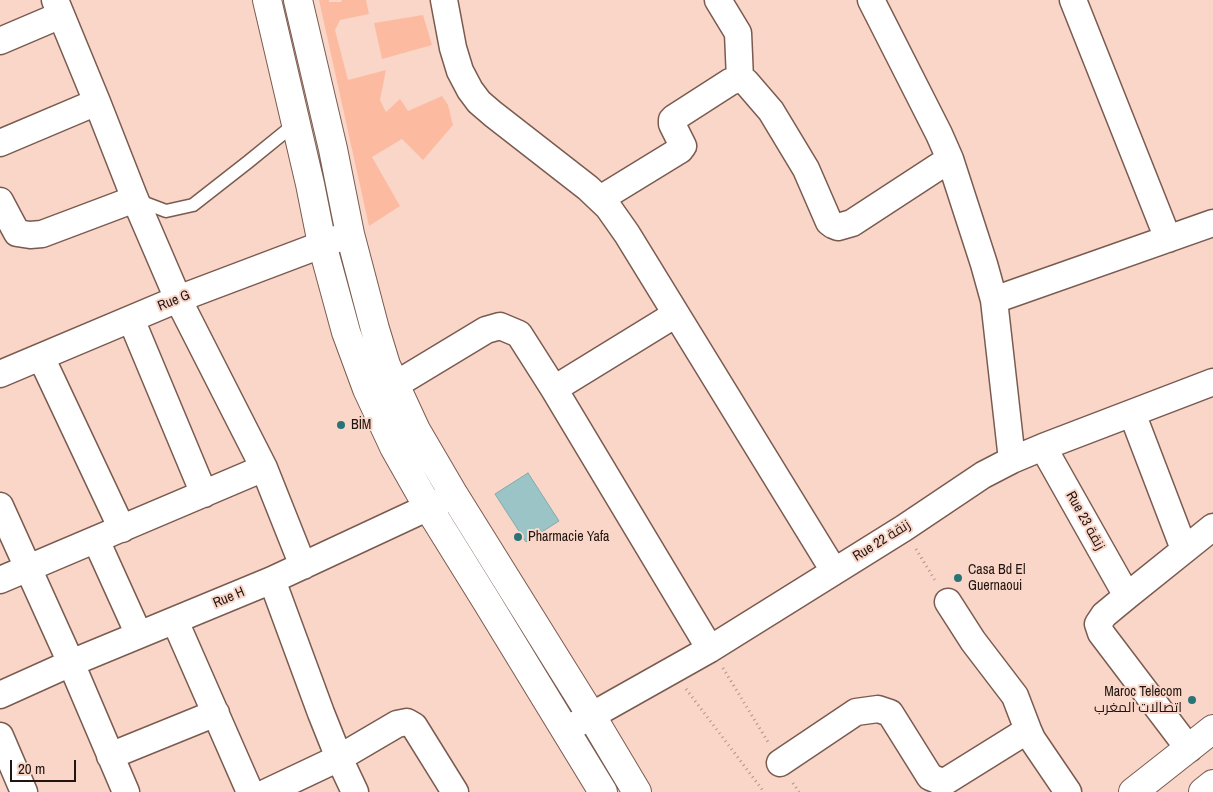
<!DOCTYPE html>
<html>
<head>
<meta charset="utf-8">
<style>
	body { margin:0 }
	#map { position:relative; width:1213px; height:792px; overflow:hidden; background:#f9d6c8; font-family:"Archivo Narrow",sans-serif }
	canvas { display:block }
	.scale { position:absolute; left:10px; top:760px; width:66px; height:22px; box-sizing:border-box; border:2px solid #221511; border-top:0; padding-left:6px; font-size:15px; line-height:18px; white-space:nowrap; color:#221511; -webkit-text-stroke:4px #f9d6c8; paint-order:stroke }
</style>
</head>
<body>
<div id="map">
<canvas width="1213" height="792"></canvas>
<div class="scale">20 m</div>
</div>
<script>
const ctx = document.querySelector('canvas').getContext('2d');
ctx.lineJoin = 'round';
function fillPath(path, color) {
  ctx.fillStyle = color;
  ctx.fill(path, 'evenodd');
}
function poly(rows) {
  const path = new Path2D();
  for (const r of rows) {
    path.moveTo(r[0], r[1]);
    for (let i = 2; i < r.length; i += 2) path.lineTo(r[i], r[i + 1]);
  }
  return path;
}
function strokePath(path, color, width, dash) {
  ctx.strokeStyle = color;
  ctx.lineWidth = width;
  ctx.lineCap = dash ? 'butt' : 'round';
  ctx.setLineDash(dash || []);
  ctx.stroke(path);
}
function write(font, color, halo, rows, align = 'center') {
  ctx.font = font + ' "Archivo Narrow",Cairo,sans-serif';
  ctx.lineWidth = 4;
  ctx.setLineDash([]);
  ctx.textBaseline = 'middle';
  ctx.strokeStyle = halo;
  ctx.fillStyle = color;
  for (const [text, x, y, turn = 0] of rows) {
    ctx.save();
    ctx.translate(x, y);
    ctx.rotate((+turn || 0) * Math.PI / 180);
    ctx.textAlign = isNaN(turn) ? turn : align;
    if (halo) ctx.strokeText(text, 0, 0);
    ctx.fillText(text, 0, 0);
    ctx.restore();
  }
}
const green = poly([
	[319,0,329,0,329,2,341,2,342,0,366,0,369,14,340,20,335,30,348,80,386,70,380,100,386,112,400,99,408,111,442,96,448,105,453,125,423,160,402,139,372,157,400,206,369,226],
	[423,15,432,45,382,59,374,23]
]);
const building = poly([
	[528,473,559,521,526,542,495,494,528,473]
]);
const path = poly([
	[916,549,936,582],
	[723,668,768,742],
	[686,689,764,792],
	[793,783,799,792]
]);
const lane = poly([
	[137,200,166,211,193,205,248,162,296,123]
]);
const street = poly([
	[55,0,97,102,135,199,178,299,264,468,303,566],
	[444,0,453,48,460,71,470,90,479,102,493,114,588,188,608,207,627,234,834,571],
	[718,0,738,33,740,79],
	[871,0,939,134,950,159,984,264,994,300,1012,460],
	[1073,0,1168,239],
	[0,41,61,15],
	[0,143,97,102],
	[600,199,680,150,683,146,672,124,672,120,674,118,730,82,738,79,742,79,746,82,771,111,806,169,829,222,833,225,838,227,852,223,950,159],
	[0,201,17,233,30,235,42,234,135,199],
	[994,300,1213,223],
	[131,319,204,494],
	[41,357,122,529],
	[0,374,178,299,350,234],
	[395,385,486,330,500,326,519,334,554,389,710,649],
	[554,389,676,314],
	[1132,413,1184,549],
	[1043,447,1127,596],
	[0,506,71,663,126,792],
	[96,540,139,635],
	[0,580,264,468],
	[272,580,321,713,339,758,355,792],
	[948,602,973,641,1015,696,1028,730,1032,739,1068,792],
	[175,621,250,792],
	[0,695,71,663,272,580,448,498],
	[566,730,710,649,904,528,983,475,1012,460,1043,447,1213,382],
	[0,736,24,792],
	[1189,749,1101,633,1098,624,1104,615,1127,596,1213,527],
	[110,756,216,713],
	[780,763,856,712,878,709,890,713,930,777,940,781,946,781,1028,730],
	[267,792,339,758,397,724,407,722,414,726,455,792]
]);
const secondary = poly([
	[267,0,310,184,322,244,346,332,367,389,394,447,428,507,487,602,603,792],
	[298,0,333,149,350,234,375,329,386,365,416,430,454,495,591,715,637,792],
	[1133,792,1213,729],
	[1203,792,1213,784]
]);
const markers = [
	[341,425,5,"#2a7477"],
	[518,537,5,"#2a7477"],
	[958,578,5,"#2a7477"],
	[1192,700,5,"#2a7477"]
];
const streetNames = [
	["Rue G",174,301,-22],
	["Rue 23 زنقة",1085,521,61],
	["Rue 22 زنقة",882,541,-32],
	["Rue H",229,598,-23]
];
const poiNames = [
	["BİM",351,425],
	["Pharmacie Yafa",528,537],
	["Casa Bd El",968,570],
	["Guernaoui",968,586],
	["Maroc Telecom",1182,692,"right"],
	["اتصالات المغرب",1182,708,"right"]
];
fillPath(green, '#fcbba1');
fillPath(building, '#9bc4c6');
strokePath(building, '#81aaab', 1);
strokePath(lane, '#7a5b50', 15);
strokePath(street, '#7a5b50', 29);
strokePath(secondary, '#7a5b50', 30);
strokePath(path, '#af9489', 3, [1, 4]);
strokePath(lane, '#fff', 12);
strokePath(street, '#fff', 26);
strokePath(secondary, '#fff', 28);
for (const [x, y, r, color] of markers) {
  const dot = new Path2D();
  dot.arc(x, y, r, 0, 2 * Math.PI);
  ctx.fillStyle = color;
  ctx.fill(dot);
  strokePath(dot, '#f9d6c8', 2);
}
write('14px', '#221511', '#f9d6c8', streetNames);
write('14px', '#221511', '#f9d6c8', poiNames, 'left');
</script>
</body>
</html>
